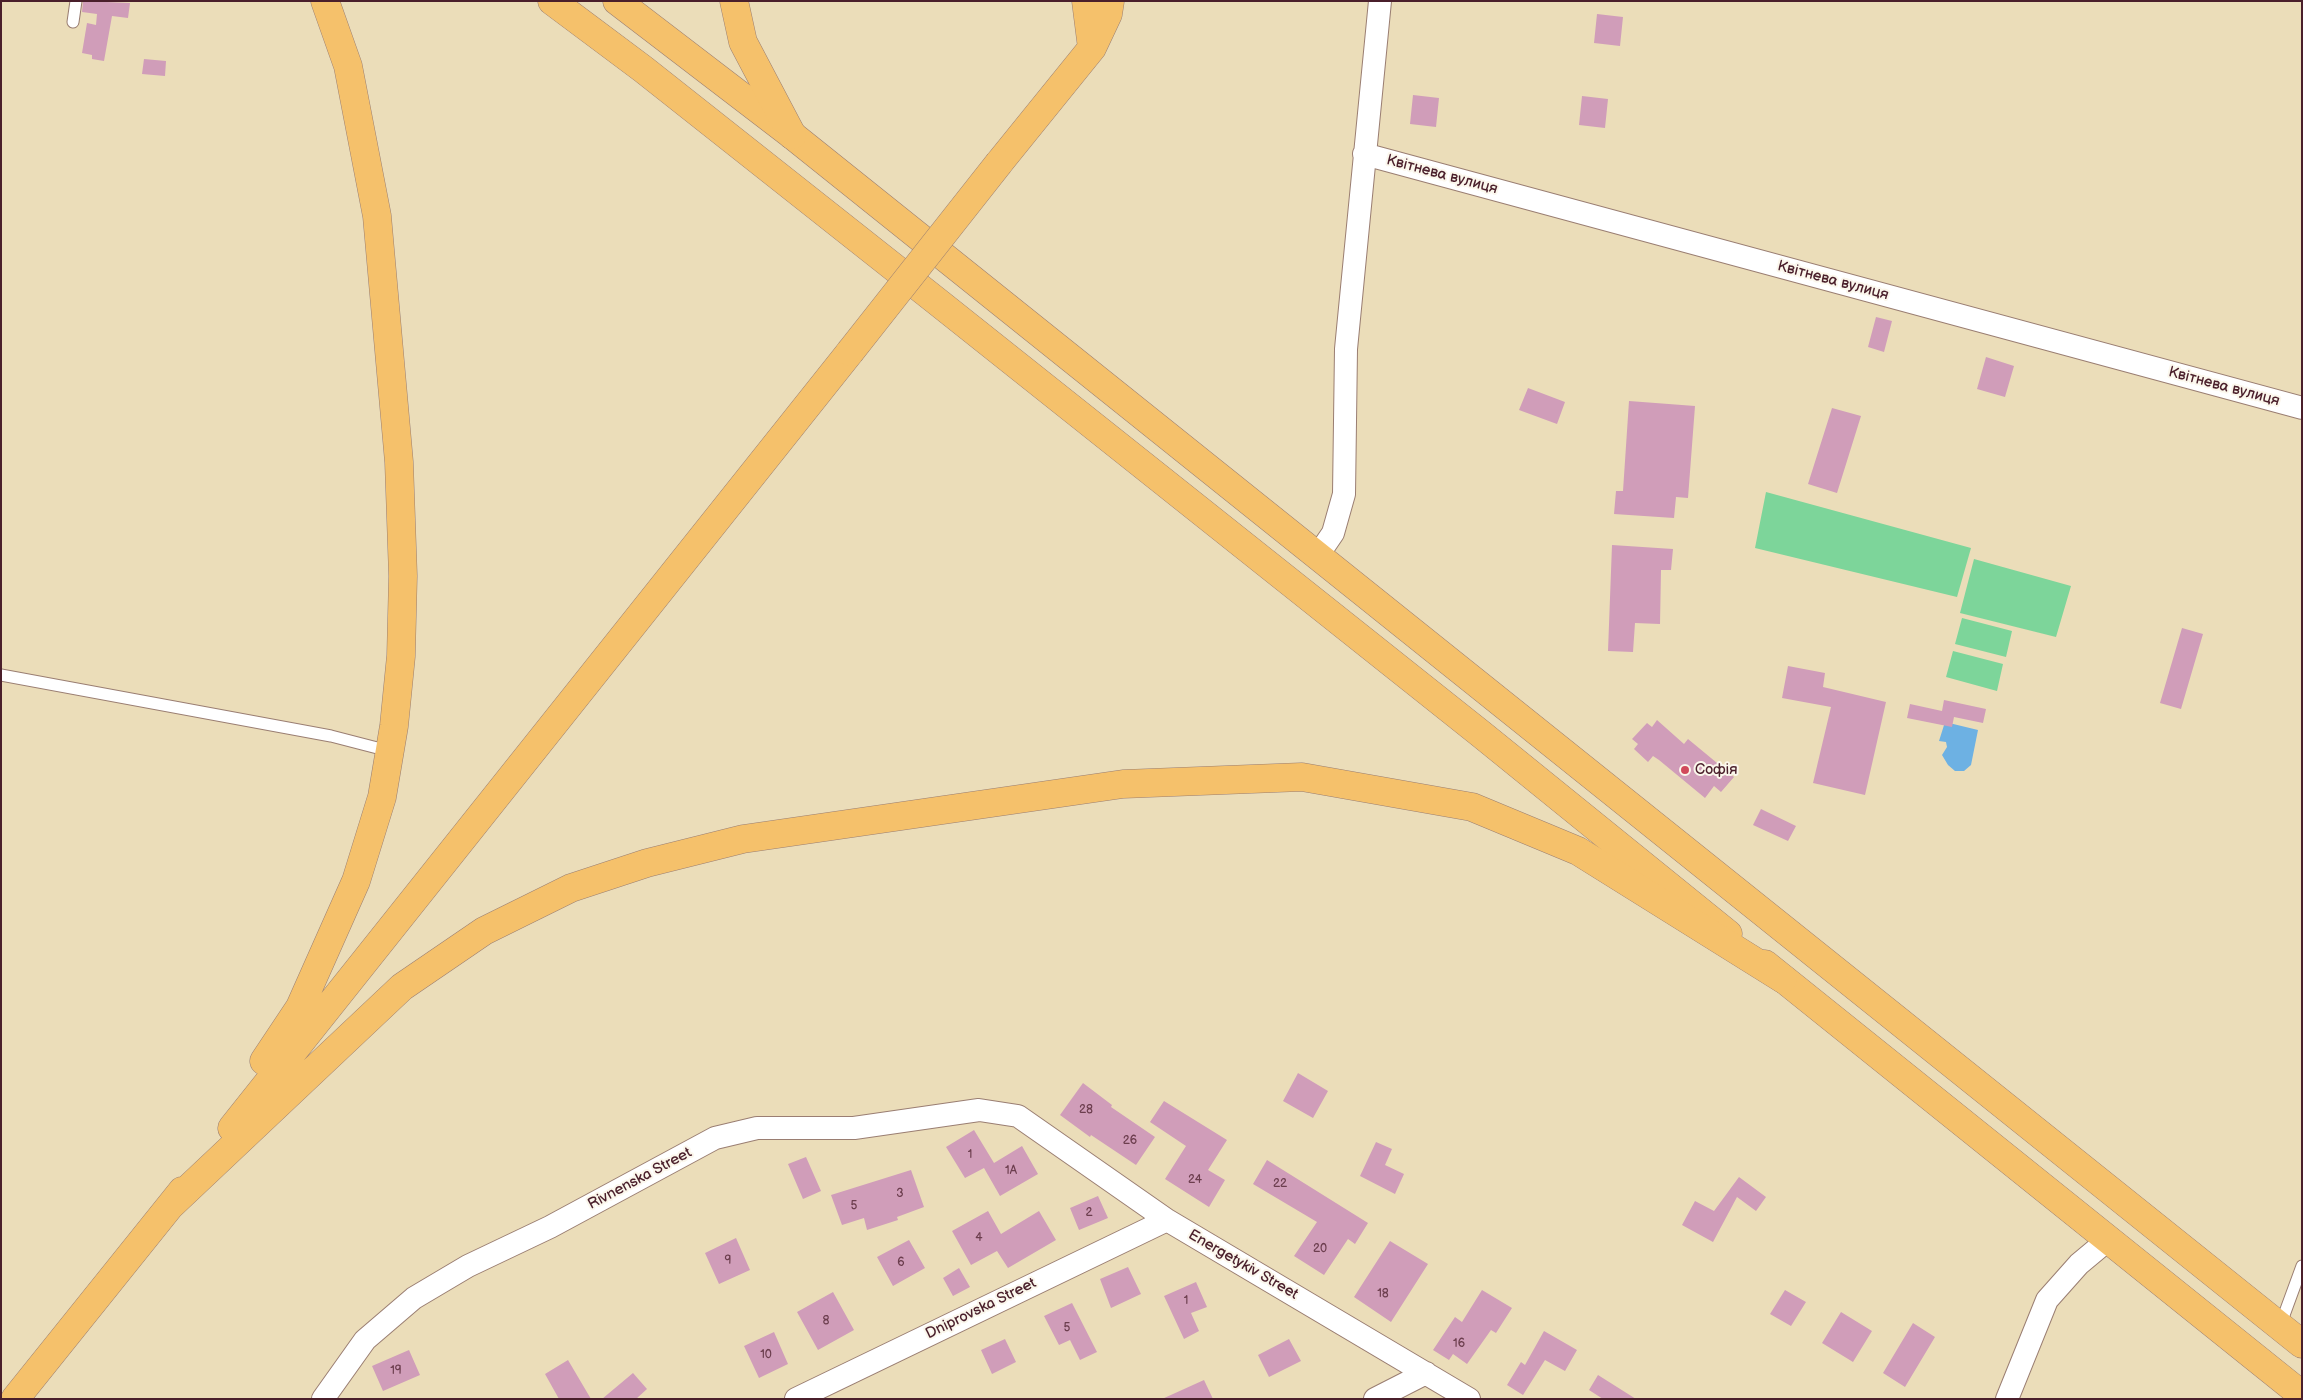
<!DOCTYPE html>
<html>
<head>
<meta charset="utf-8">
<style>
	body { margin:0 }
	#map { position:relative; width:2303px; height:1400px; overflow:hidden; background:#ebddb9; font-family:"Balsamiq Sans",sans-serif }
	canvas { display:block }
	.frame { position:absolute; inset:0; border:2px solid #4a1f2b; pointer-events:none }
</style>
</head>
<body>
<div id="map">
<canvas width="2303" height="1400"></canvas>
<div class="frame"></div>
</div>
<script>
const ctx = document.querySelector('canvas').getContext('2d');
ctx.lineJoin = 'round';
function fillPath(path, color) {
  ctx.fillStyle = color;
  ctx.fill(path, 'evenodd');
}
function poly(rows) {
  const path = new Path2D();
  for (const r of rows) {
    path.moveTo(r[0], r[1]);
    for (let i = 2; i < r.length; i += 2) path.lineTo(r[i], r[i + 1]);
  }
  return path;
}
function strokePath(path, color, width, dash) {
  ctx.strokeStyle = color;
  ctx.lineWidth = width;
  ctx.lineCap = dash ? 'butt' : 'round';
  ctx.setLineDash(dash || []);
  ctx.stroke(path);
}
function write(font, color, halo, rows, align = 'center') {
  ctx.font = font + ' "Balsamiq Sans",sans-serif';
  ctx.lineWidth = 4;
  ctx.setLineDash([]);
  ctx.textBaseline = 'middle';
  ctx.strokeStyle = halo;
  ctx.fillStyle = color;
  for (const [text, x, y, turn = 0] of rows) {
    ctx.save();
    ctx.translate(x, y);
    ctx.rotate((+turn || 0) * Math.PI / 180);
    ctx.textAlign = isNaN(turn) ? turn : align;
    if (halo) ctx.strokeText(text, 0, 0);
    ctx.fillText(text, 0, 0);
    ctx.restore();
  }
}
const green = poly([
	[1766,492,1971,548,1957,597,1755,548],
	[1974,559,2071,586,2056,637,1960,613],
	[1962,618,2012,631,2006,657,1955,644],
	[1953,651,2003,664,1997,691,1946,677]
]);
const water = poly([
	[1945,722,1978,730,1971,765,1964,771,1955,771,1948,765,1942,755,1947,747,1946,742,1939,741]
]);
const building = poly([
	[83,1,130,3,128,18,112,16,104,61,92,59,92,55,82,53,87,23,96,25,97,14,82,12],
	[1597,14,1623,17,1620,46,1594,43],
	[144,59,166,61,165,76,142,74],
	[1413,95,1439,98,1436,127,1410,124],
	[1582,96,1608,99,1605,128,1579,125],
	[1876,317,1892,321,1884,352,1868,347],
	[1986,357,2014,366,2005,397,1977,389],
	[1528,388,1565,402,1557,424,1519,410],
	[1629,401,1695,406,1688,498,1676,497,1674,518,1614,514,1616,491,1623,491],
	[1832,408,1861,416,1837,493,1808,484],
	[1612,545,1673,549,1671,570,1661,570,1660,624,1635,623,1633,652,1608,651],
	[2182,628,2203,634,2181,709,2160,703],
	[1788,666,1825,673,1823,687,1886,702,1865,795,1813,783,1831,707,1782,698],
	[1944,700,1986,709,1983,723,1954,717,1952,727,1907,718,1910,704,1942,711],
	[1657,720,1684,744,1688,739,1734,777,1721,792,1714,786,1705,798,1659,760,1653,756,1648,762,1634,749,1638,744,1632,739,1647,723,1652,727],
	[1761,809,1796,826,1788,841,1753,825],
	[1298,1073,1328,1091,1313,1118,1283,1101],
	[1083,1083,1112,1105,1111,1107,1155,1137,1136,1165,1091,1135,1090,1137,1060,1115],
	[1164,1101,1227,1140,1208,1170,1225,1180,1209,1207,1165,1179,1186,1146,1150,1122],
	[974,1130,994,1163,1022,1146,1038,1174,1000,1196,984,1168,965,1178,946,1147],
	[1376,1142,1392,1149,1385,1165,1404,1174,1395,1194,1360,1176],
	[806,1157,821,1191,803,1199,788,1164],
	[1267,1160,1368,1223,1355,1244,1348,1239,1324,1275,1294,1256,1317,1222,1253,1184],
	[911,1170,924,1207,897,1217,898,1220,867,1230,864,1218,842,1225,831,1195],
	[1739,1177,1766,1197,1756,1211,1737,1197,1713,1242,1682,1225,1695,1201,1714,1211],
	[1098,1196,1108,1218,1079,1230,1070,1208],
	[988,1211,1001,1234,1039,1211,1056,1240,1008,1268,997,1251,971,1265,952,1231],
	[736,1238,750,1270,719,1284,705,1253],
	[909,1240,925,1268,893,1286,877,1257],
	[1390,1241,1428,1264,1391,1322,1354,1297],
	[1128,1267,1141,1294,1111,1308,1100,1279],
	[959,1268,970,1287,953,1296,943,1278],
	[1196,1282,1207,1307,1191,1313,1199,1331,1184,1339,1164,1296],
	[1482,1290,1512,1308,1496,1333,1491,1330,1467,1364,1453,1354,1449,1360,1433,1350,1455,1317,1462,1322],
	[1785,1290,1806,1302,1791,1326,1770,1314],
	[833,1292,854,1330,818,1350,797,1312],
	[1072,1303,1097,1352,1080,1360,1070,1340,1059,1345,1044,1316],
	[1841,1312,1872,1331,1853,1362,1822,1343],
	[1913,1323,1935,1337,1905,1387,1883,1373],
	[1544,1331,1577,1350,1565,1371,1545,1360,1523,1395,1507,1385,1521,1362,1525,1365],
	[774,1332,788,1364,759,1378,744,1346],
	[1005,1339,1016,1362,992,1374,981,1350],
	[1289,1339,1301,1361,1269,1377,1258,1355],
	[409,1350,420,1375,383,1391,372,1366],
	[568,1360,591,1399,559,1399,545,1374],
	[633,1373,647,1389,636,1399,602,1399],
	[1598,1375,1636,1399,1603,1399,1589,1390],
	[1204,1380,1213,1399,1162,1399]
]);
const service = poly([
	[73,22,76,1],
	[1,675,331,736,389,751],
	[2280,1326,2302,1266]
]);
const minor = poly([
	[1364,154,2302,408],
	[1318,555,1333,533,1344,494,1346,349,1380,1],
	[323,1399,365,1340,414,1298,468,1266,550,1227,715,1138,757,1128,854,1128,979,1110,1018,1116,1167,1220,1469,1399],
	[796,1399,1167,1220],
	[1375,1399,1426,1373],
	[2007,1399,2047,1300,2079,1264,2109,1239]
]);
const primary = poly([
	[552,1,643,69,939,303,1481,734,1728,934],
	[617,1,792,135,2302,1344],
	[1765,964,2302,1395]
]);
const trunk = poly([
	[734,1,743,42,792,135],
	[1086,1,1092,48],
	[999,163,1092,48,1108,14,1110,1],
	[264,1061,300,1007,356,881,382,797,394,726,401,656,403,576,399,462,377,216,348,66,325,1],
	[232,1128,850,352],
	[171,1205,402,987,484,931,571,888,647,863,743,839,1123,784,1302,777,1472,807,1578,851,1783,979],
	[15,1399,182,1191]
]);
const trunkBridge = poly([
	[850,352,999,163]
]);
const markers = [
	[1685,770,5,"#d1495b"]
];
const numberNames = [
	["28",1086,1110],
	["26",1130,1141],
	["1",970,1155],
	["1А",1011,1171],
	["24",1195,1180],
	["22",1280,1184],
	["3",900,1194],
	["5",854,1206],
	["2",1089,1213],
	["4",979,1238],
	["20",1320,1249],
	["9",728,1261],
	["6",901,1263],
	["18",1383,1294],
	["1",1186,1301],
	["8",826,1321],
	["5",1067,1328],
	["16",1459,1344],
	["10",766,1355],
	["19",396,1371]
];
const streetNames = [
	["Квітнева вулиця",1442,175,15],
	["Квітнева вулиця",1833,281,15],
	["Квітнева вулиця",2224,387,15],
	["Rivnenska Street",640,1179,-28],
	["Energetykiv Street",1243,1265,30],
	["Dniprovska Street",981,1309,-26]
];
const poiNames = [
	["Софія",1695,770]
];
fillPath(green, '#7dd59a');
fillPath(water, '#6db1e3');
fillPath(building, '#d09db9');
strokePath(service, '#9a7e72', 13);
strokePath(minor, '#9a7e72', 24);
strokePath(primary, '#9a7e72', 29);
strokePath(trunk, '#9a7e72', 29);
strokePath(service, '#fff', 11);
strokePath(minor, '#fff', 22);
strokePath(primary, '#f5c16b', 28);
strokePath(trunk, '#f5c16b', 28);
strokePath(trunkBridge, '#9a7e72', 29, []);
strokePath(trunkBridge, '#f5c16b', 28);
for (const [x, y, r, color] of markers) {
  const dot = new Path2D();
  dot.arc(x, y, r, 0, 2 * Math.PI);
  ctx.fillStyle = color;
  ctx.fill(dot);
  strokePath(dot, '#fbf7ec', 2);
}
write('12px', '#6c3e4e', null, numberNames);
write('15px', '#4a1f2b', '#fbf7ec', streetNames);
write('15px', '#4a1f2b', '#fbf7ec', poiNames, 'left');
</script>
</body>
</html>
